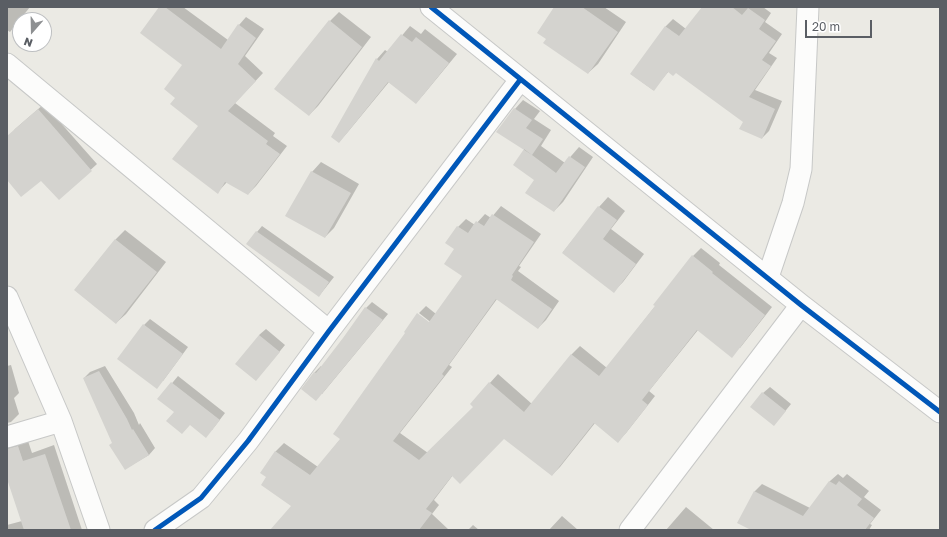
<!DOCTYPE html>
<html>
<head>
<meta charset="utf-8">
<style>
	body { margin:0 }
	#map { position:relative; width:947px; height:537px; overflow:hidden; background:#ebeae4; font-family:"Golos Text",sans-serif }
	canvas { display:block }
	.frame { position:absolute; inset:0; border:8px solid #5a5e64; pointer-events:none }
	.north { position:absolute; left:12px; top:12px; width:40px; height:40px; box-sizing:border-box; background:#fff; border:1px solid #bdbfc1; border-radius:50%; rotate:200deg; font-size:11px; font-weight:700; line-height:16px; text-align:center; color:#5a5e64 }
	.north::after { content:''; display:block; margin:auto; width:14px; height:18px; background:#8d8f91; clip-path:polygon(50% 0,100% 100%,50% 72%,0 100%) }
	.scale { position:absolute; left:805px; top:20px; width:67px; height:18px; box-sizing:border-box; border:2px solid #5a5e64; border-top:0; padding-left:5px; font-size:12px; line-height:14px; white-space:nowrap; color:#5a5e64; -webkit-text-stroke:3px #fff; paint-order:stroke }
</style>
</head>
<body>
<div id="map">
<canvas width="947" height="537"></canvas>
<div class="frame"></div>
<div class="north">N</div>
<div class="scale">20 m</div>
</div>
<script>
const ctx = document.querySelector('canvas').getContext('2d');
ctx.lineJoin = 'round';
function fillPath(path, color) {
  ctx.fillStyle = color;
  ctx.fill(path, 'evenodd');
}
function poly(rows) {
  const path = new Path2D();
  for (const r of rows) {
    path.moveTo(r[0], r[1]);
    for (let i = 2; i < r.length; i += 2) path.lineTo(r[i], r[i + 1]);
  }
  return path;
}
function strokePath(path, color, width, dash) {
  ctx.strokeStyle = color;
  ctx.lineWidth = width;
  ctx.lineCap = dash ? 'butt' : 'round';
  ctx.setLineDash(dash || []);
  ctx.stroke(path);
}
const shadow = poly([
	[7,7,30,7,10,32,7,30],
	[160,7,183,7,228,40,239,25,246,17,264,29,245,56,263,73,235,103,275,133,273,136,287,146,256,186,248,194,227,182,217,193,199,126,176,98,184,65],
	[556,7,604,7,626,22,598,64,588,73],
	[703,7,763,7,771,13,765,22,782,34,769,53,777,58,755,90,782,101,769,131,762,138,744,121,676,72,669,71,653,90,631,74,666,26,673,19,686,29],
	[339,12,371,37,318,106,309,115,330,21],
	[410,26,421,34,425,29,457,54,424,94,416,103,389,82,347,133,339,142,332,137,377,59,385,50,388,52],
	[523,100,540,111,534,119,551,130,541,146,565,163,579,147,593,157,563,202,554,211,536,179,524,150,515,109],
	[44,104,97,164,59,199,41,180,7,164,7,140,15,129],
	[321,162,359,184,334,228,325,237,287,216,312,172],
	[608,197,625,211,611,229,644,254,623,282,614,291,563,252,599,207],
	[501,206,541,234,519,266,521,267,518,271,559,301,546,320,538,328,497,299,449,365,452,367,400,433,428,453,474,407,471,404,498,374,532,404,572,354,580,346,607,368,656,305,693,256,701,248,720,263,719,265,772,307,740,348,698,330,649,391,655,396,626,433,618,441,595,423,560,467,552,475,504,438,453,475,434,500,439,505,432,514,449,530,272,530,292,506,268,477,275,452,284,443,318,467,433,324,419,313,426,306,436,314,464,276,456,249,458,227,466,219,475,225,485,214,491,218],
	[262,226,334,277,319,296,247,244],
	[125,230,166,262,126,314,116,323,75,290,116,239],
	[372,302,388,314,322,394,303,388,315,372,321,366,322,367,366,308],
	[150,319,188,347,163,381,144,325],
	[266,329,285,345,262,373,259,335],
	[11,365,19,393,14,398,19,414,11,422,7,423,7,366],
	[105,366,134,413,139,425,140,423,155,448,149,455,125,469,84,378,90,372],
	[178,376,225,413,212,430,175,412,159,399],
	[770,387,791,404,774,425,763,393],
	[7,436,27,438,32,453,54,445,82,530,7,530,7,525,22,521,7,476],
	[838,474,843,478,847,474,869,491,864,497,881,510,870,524,872,525,869,530,753,530,739,522,755,491,762,484,810,508,830,481],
	[686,507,714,530,666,530],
	[562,516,578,530,549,530],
	[473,525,479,530,468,530]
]);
const building = poly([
	[159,7,165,7,221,49,238,24,256,38,238,64,256,81,228,111,268,141,266,144,280,154,248,195,225,182,218,194,172,159,198,126,170,104,175,98,164,89,182,65,140,33],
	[554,7,582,7,618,32,588,74,543,43,546,39,537,33],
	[702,7,732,7,742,15,748,8,765,20,759,29,776,41,762,60,771,66,749,97,775,109,762,139,739,129,743,122,676,73,673,76,668,72,654,91,630,74,665,26,679,36],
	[329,20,362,47,309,116,274,89],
	[401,34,412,42,416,37,449,63,416,104,388,82,339,143,331,137,376,58,379,61],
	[514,108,532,120,526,128,543,139,532,155,496,132],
	[38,109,92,171,59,200,41,181,21,197,7,180,7,136],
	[524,149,556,173,569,156,585,167,554,212,525,193,534,180,513,165],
	[311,171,351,193,325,238,285,216],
	[598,206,617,220,603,239,636,264,614,293,562,253],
	[492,214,534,242,512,275,513,276,511,280,552,309,538,329,496,299,442,374,444,376,393,441,419,460,473,407,470,404,489,382,524,412,571,354,599,376,655,306,653,305,692,255,713,272,712,273,765,315,732,358,697,330,642,400,648,405,618,443,594,423,552,476,504,439,460,484,452,476,426,509,432,513,419,530,270,530,291,506,261,485,266,477,260,473,275,451,310,475,340,439,333,434,405,333,404,332,417,313,429,322,462,276,444,264,454,249,445,243,457,226,468,233,476,221,484,226],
	[256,231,329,282,319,297,246,244],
	[115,239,157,272,116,324,74,290],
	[365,307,383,320,316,401,301,389,314,372,316,373,343,338],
	[143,324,183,354,157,389,117,359],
	[259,335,280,352,256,381,235,364],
	[99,371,127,419,132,430,133,429,149,455,125,470,109,445,112,443,83,378],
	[171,382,220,420,206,438,190,425,182,434,166,421,174,412,157,399],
	[762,392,786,411,774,426,750,407],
	[18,446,23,461,45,454,71,530,24,530,7,479,7,449],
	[829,481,836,485,839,481,862,499,857,505,874,518,865,530,751,530,737,523,754,491,803,516]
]);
const street = poly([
	[431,7,801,305,940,412],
	[7,64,329,331],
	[768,277,793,203,801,169,808,7],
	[7,297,61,421,99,530],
	[7,437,61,421],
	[155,530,201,498,248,441,329,331,520,80],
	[630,530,801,305]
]);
const cycleway = poly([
	[431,7,801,305,940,412],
	[155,530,201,498,248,441,329,331,520,80]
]);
fillPath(shadow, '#0003');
fillPath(building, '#d4d3cf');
strokePath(street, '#c7c8c7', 23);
strokePath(street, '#fcfcfb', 21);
strokePath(cycleway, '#0057b8', 5);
</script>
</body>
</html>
